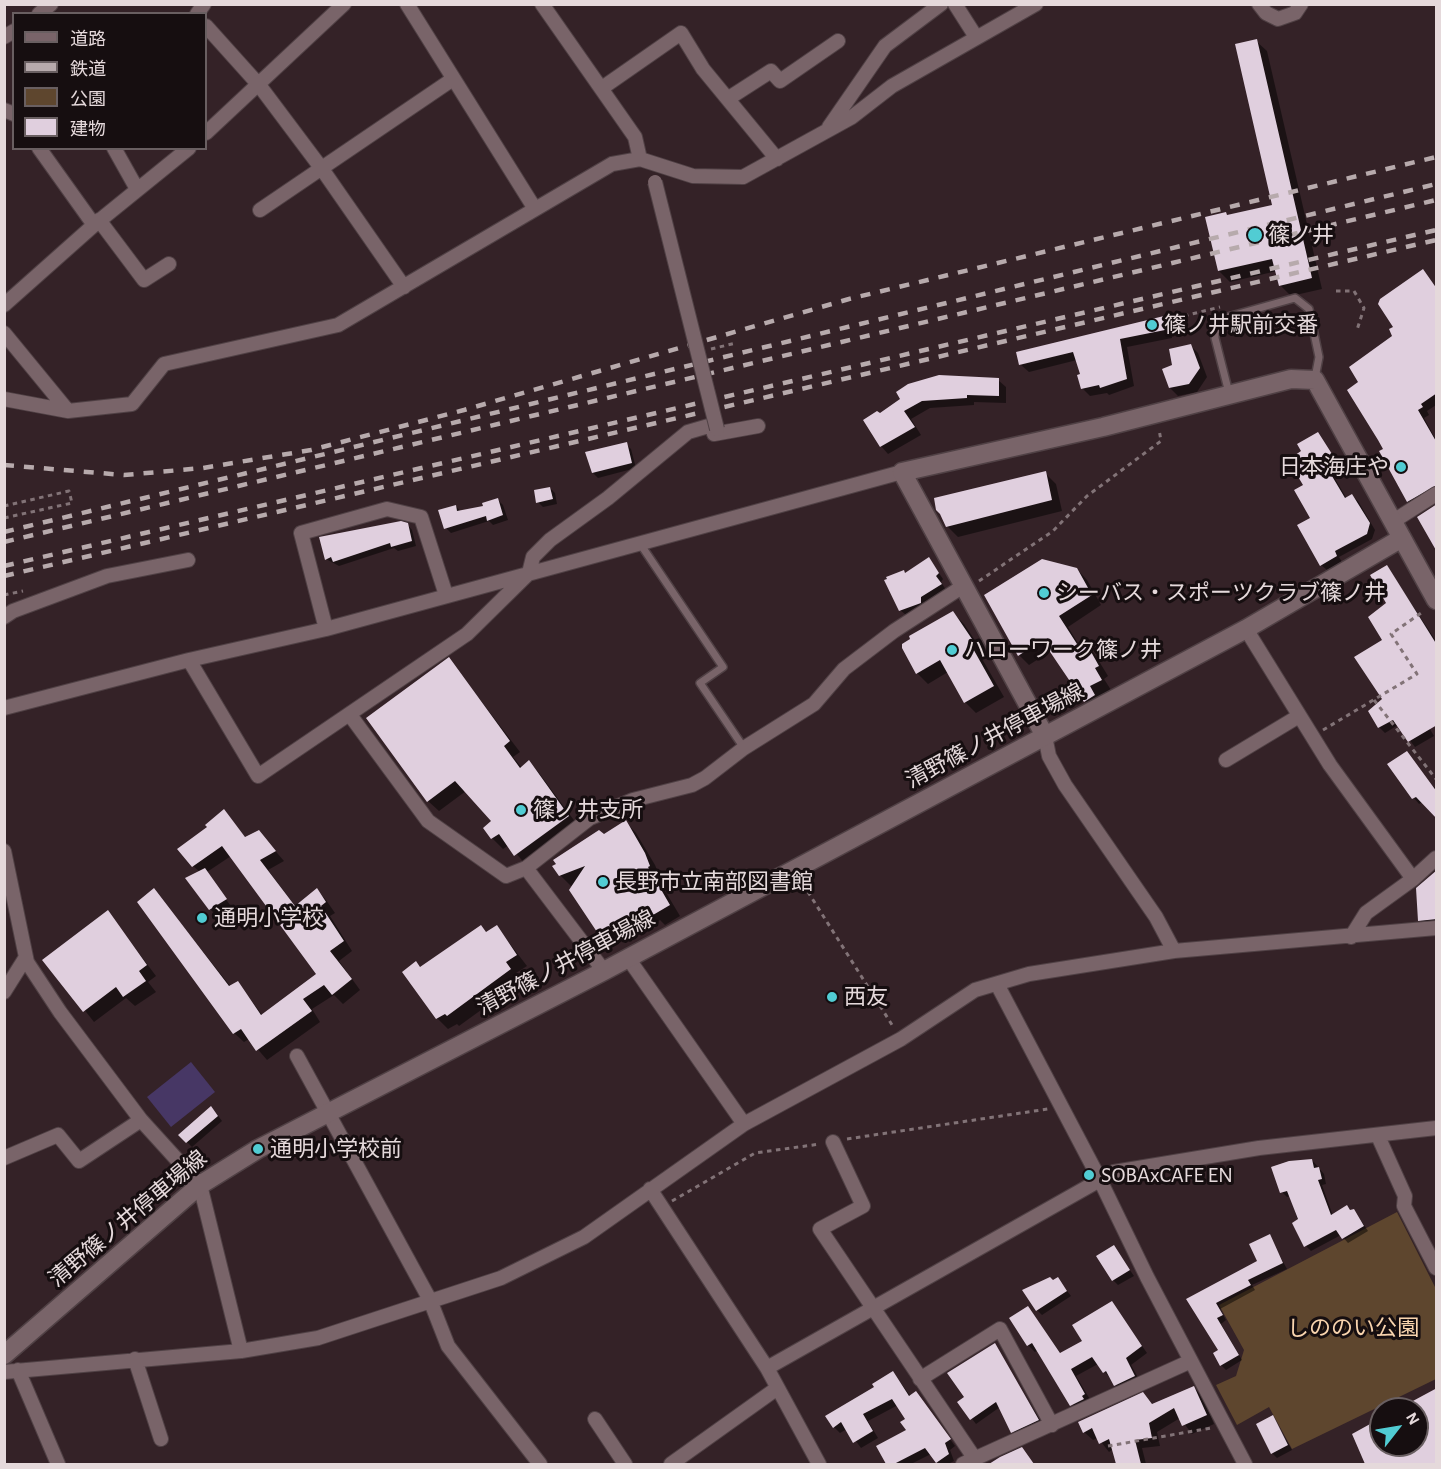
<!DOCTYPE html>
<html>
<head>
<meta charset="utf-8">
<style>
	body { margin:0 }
	#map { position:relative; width:1441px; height:1469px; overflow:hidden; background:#342227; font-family:"Alegreya Sans","Noto Sans JP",sans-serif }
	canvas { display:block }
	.frame { position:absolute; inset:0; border:6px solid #e5d9db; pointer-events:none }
	.legend { position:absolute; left:12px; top:12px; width:195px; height:138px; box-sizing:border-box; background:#160e10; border:2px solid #695f61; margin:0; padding:8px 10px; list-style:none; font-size:18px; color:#e5d9db }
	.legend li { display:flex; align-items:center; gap:12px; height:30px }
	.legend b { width:30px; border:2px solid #695f61 }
	.north { position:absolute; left:1369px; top:1397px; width:60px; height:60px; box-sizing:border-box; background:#160e10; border:2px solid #695f61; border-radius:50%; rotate:59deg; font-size:16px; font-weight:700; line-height:24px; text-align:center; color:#e5d9db }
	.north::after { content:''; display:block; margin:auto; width:21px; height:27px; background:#51ccd3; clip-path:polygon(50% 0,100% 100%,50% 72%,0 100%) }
</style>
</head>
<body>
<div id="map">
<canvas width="1441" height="1469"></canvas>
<div class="frame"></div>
<ul class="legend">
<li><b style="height:8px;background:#796469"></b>道路</li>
<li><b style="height:8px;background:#b7aaac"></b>鉄道</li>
<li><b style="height:16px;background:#5e462e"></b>公園</li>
<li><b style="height:16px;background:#e0cfde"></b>建物</li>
</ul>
<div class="north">N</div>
</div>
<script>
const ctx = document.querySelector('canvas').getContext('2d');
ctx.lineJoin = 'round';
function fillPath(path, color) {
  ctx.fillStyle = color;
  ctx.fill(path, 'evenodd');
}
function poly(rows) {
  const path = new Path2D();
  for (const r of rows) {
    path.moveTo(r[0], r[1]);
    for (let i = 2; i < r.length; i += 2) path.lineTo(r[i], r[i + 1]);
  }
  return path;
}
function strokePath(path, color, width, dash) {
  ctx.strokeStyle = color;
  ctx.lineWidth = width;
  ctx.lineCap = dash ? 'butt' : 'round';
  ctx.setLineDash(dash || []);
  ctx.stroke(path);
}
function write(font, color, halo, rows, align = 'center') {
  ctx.font = font + ' "Alegreya Sans","Noto Sans JP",sans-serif';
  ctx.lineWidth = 6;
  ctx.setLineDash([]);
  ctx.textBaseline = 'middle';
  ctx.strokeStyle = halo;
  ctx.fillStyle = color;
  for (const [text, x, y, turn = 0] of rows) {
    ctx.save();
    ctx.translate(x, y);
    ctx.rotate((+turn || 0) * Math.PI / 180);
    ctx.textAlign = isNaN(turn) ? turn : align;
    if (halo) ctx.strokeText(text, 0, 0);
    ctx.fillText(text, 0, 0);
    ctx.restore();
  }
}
const green = poly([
	[1397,1212,1436,1289,1436,1379,1292,1449,1269,1407,1237,1425,1216,1385,1236,1376,1244,1350,1219,1305]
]);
const water = poly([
	[191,1062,215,1092,171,1127,147,1097]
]);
const shadow = poly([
	[1256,41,1267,51,1322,289,1291,296,1280,285,1277,271,1230,282,1219,271,1228,216,1274,206],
	[1423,271,1436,288,1436,405,1427,411,1429,415,1424,418,1436,440,1436,495,1415,508,1408,501,1385,450,1360,383,1394,336,1395,327],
	[1164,318,1171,325,1172,338,1127,347,1134,386,1109,395,1107,393,1090,396,1082,388,1082,375,1077,360,1029,372,1021,365],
	[1190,345,1198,353,1207,377,1197,392,1178,396,1170,388,1174,366],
	[998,380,1006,387,1006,403,974,402,974,405,930,408,911,419,921,435,888,454,881,446,880,415,902,400],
	[1318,434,1343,471,1334,477,1347,499,1352,496,1358,501,1375,530,1372,539,1339,557,1342,562,1327,570,1321,565,1305,486,1303,452],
	[626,444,631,449,636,468,598,478,593,473],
	[1045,473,1056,484,1062,511,958,537,947,526],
	[550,488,555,493,557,504,543,507,538,502],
	[498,500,503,505,508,520,493,525,489,521,451,533,446,528,456,506,461,512,485,507],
	[407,524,412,530,416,546,398,551,394,548,339,566,326,559,321,539],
	[929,559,943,579,941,582,946,590,925,602,925,608,906,615,900,610,904,572,906,574],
	[1387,567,1436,641,1436,719,1427,724,1434,736,1415,747,1398,725,1385,733,1379,727,1384,700],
	[1077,569,1087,580,1101,605,1068,627,1079,645,1084,643,1094,653,1108,676,1104,679,1111,690,1099,697,1104,706,1095,711,1085,701,1051,651,1029,665,1019,655],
	[953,613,964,624,984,654,981,657,1004,697,976,713,965,702,948,672,928,684,917,673],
	[449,659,520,752,513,757,522,768,529,762,539,773,579,827,526,865,509,845,503,849,492,838,493,821,466,791,439,811,428,801],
	[1389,765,1436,788,1436,817,1423,802,1419,804,1414,798],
	[223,811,246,838,259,832,284,861,268,870,296,907,317,890,326,900,335,913,330,916,352,951,339,961,360,990,343,1004,334,995,312,1009,320,1022,267,1060,249,1039,244,1042,234,1033,154,890,231,987,238,983,263,1016,318,974,231,856,207,872,230,905,215,914,210,909,200,872,193,866,209,827],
	[626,822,636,833,655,865,660,877,658,879,680,916,665,925,660,920,645,929,644,927,613,947,602,937,575,884,571,886,560,875,604,836],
	[1436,872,1436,921,1426,926,1420,920],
	[108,912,156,976,148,982,156,992,135,1006,126,998,94,1022,45,960],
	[497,927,527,966,516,973,521,981,459,1026,457,1024,448,1029,437,1018,416,963,421,968],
	[216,1113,222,1121,192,1147,187,1142],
	[1312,1160,1324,1174,1326,1184,1322,1185,1333,1216,1351,1211,1358,1216,1368,1231,1348,1243,1341,1235,1311,1251,1306,1246,1290,1196,1287,1197,1282,1192],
	[1269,1236,1287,1269,1252,1285,1255,1290,1220,1309,1226,1320,1221,1324,1242,1360,1226,1370,1221,1365,1220,1351,1188,1299,1259,1262],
	[1114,1247,1134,1276,1118,1285,1113,1280],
	[1058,1279,1071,1296,1042,1315,1037,1310,1053,1282],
	[1112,1303,1147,1353,1131,1365,1141,1383,1122,1392,1098,1364,1076,1376,1091,1401,1078,1412,1038,1350,1035,1352,1028,1345,1028,1308,1061,1354,1084,1341],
	[994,1345,1043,1425,1017,1437,1000,1407,976,1424,959,1402,966,1397],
	[893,1372,911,1397,921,1399,955,1446,950,1450,954,1461,948,1464,939,1464,931,1454,911,1464,887,1464,878,1447,908,1431,907,1419,898,1405,868,1421,878,1438,861,1448,847,1429,840,1433,834,1427],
	[1194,1388,1202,1396,1214,1424,1192,1434,1180,1418,1157,1432,1160,1446,1142,1448,1146,1464,1117,1464,1113,1449,1109,1452,1098,1438,1093,1440,1084,1432,1143,1394,1153,1405],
	[1436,1390,1436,1464,1367,1464,1354,1434,1381,1420,1381,1445,1417,1445,1417,1409,1401,1409],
	[1273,1417,1292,1450,1277,1458,1272,1453]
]);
const building = poly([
	[1257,39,1312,278,1279,286,1272,259,1218,271,1205,217,1226,212,1227,215,1272,205,1235,44],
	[1423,269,1437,289,1437,393,1421,404,1423,407,1418,410,1437,443,1437,485,1407,502,1379,451,1383,449,1378,440,1347,390,1358,382,1349,367,1392,336,1389,329,1393,327,1378,304,1380,299],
	[1164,316,1165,330,1120,339,1127,379,1100,388,1099,385,1081,389,1077,375,1080,374,1073,352,1019,365,1016,352],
	[1191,344,1200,368,1189,384,1169,388,1162,369,1172,365,1169,349],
	[939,375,999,378,999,396,967,395,967,398,922,401,904,411,915,427,880,447,863,420,877,411,880,413,900,399,896,392,908,384],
	[1318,432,1339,465,1329,471,1345,498,1352,494,1370,523,1367,534,1335,551,1337,556,1320,566,1297,525,1310,518,1294,490,1303,485,1288,460,1301,451,1297,444],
	[627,442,632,463,592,473,585,452],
	[1046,471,1052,500,946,527,940,514,936,510,934,498],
	[550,487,553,499,536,503,534,490],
	[498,498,503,515,487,521,486,516,444,529,438,510,456,505,457,511,483,506,482,503],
	[1437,504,1437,552,1417,517],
	[401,521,408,523,412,541,391,547,390,543,333,562,331,557,325,560,319,537],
	[929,557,939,573,936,576,942,584,921,597,921,603,899,611,884,580,887,579,886,577,904,570,905,573],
	[1042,559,1077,568,1092,595,1059,616,1077,644,1085,641,1099,666,1095,668,1102,680,1090,686,1095,695,1084,702,1042,640,1018,656,984,595],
	[1387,565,1437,645,1437,725,1408,742,1393,720,1378,728,1368,711,1382,699,1354,657,1382,640,1368,617,1386,603,1370,575],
	[953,611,974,642,971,645,994,686,964,703,940,660,916,674,902,648,902,644,910,639,909,636],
	[449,657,510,741,504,746,520,768,529,760,569,816,514,856,499,834,491,839,483,828,491,821,455,781,427,802,366,718],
	[1407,751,1437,792,1437,819,1416,797,1412,799,1387,764],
	[224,809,245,837,259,830,276,851,260,860,295,906,317,888,326,902,321,906,344,941,330,951,352,979,332,995,324,985,303,999,312,1011,256,1051,241,1029,233,1034,137,902,154,888,229,986,238,981,261,1015,316,974,222,846,192,867,177,849,207,827,205,825],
	[626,820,645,853,650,866,648,867,670,905,653,915,649,910,633,919,632,917,601,938,569,890,585,866,559,876,552,866,556,864,553,860,599,830,604,834],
	[205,868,227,899,209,910,185,878],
	[1437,870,1437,919,1418,921,1416,888],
	[108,910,147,965,139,971,146,981,123,997,116,987,83,1012,42,960],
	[481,925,486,932,497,925,517,955,506,962,511,969,447,1016,445,1014,436,1019,402,972,416,961,420,967],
	[211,1106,218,1116,186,1143,178,1135],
	[1312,1159,1314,1168,1319,1167,1322,1179,1318,1180,1331,1215,1347,1205,1350,1210,1354,1209,1364,1226,1342,1239,1336,1230,1304,1247,1292,1223,1298,1219,1287,1191,1280,1193,1271,1167,1289,1161],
	[1270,1234,1283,1263,1248,1280,1251,1285,1216,1303,1223,1315,1217,1318,1239,1355,1220,1366,1213,1353,1218,1350,1186,1299,1257,1261,1249,1244],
	[1114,1245,1130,1270,1112,1281,1096,1256],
	[1050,1277,1053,1280,1058,1277,1067,1291,1036,1311,1022,1290],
	[1112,1301,1142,1346,1126,1358,1135,1376,1114,1386,1106,1371,1103,1373,1092,1357,1071,1369,1085,1394,1082,1396,1084,1399,1070,1406,1032,1343,1027,1346,1009,1318,1028,1306,1060,1353,1082,1341,1072,1325],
	[995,1343,1039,1420,1011,1433,996,1402,970,1420,957,1402,964,1397,947,1373],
	[893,1371,909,1396,916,1391,951,1439,945,1443,949,1454,936,1463,925,1448,894,1464,886,1464,876,1446,906,1430,900,1422,905,1419,892,1399,863,1414,873,1431,853,1443,841,1422,833,1428,825,1416,874,1387,872,1384],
	[1194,1386,1207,1415,1182,1426,1174,1408,1149,1423,1152,1438,1135,1440,1141,1464,1116,1464,1109,1439,1099,1444,1092,1428,1083,1433,1078,1422,1143,1392,1152,1404],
	[1437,1388,1437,1464,1365,1464,1352,1434,1381,1418,1381,1445,1417,1445,1417,1409,1398,1409],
	[1273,1415,1288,1445,1271,1454,1256,1424],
	[1022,1447,1034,1464,989,1464,1000,1457]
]);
const path = poly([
	[1336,291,1354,291,1364,308,1357,330],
	[1184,316,1220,307],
	[711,349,736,343],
	[4,506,69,491,72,503,4,518],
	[979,581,1053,531,1087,496,1161,441,1159,429],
	[4,595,23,591],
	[1374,700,1436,779],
	[1323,730,1417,674,1391,634,1424,611],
	[803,884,894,1028],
	[847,1139,1048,1109],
	[672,1201,755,1153,820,1144],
	[1108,1446,1211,1428]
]);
const lane = poly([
	[1229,393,1215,338,1215,332,1224,318,1295,298,1309,309,1319,357,1315,378],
	[639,542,723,667,700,683,744,748]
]);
const street = poly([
	[407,4,535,209],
	[542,4,635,137,640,159],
	[955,4,976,37],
	[1259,4,1266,13,1278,19,1295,13,1301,4],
	[39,14,51,4],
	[197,14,204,4],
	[206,26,259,85,322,169,404,287],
	[4,37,14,31],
	[602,88,681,33,703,69,777,159],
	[729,98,771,71,780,81,838,41],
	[4,110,14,114],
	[829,127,885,46,941,4],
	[206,133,344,4],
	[39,148,94,225],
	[114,148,137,189],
	[260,210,453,79],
	[99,220,144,280,169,264],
	[4,305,94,225,189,148],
	[4,333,68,411],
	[4,399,68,411,132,404,164,364,338,325,612,164,640,159,693,176,743,177,852,117,892,86,1036,4],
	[1392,522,1436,494],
	[4,617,13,611,107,576,188,560],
	[326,629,301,533,387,509,421,517,446,595],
	[1246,629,1330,765,1413,879,1366,913,1351,937],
	[189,660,258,776,467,634,529,573,533,557,550,540,608,498,688,432,712,425,714,434,758,426],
	[4,708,189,660,326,629,902,472],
	[350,715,428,821,506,876,526,868,590,818,633,800,692,785,705,778,744,748,814,704,844,669,894,631,965,585],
	[1045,736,1049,756,1065,785,1156,917,1174,951],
	[1226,760,1299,716],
	[4,851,27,962,60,1012,141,1120,200,1185,241,1351],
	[526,868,604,971],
	[1413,879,1436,858],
	[628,958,744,1124],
	[997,984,1100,1180,1147,1277,1245,1464],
	[4,992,26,957],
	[297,1056,430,1300,448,1346,540,1464],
	[1378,1136,1405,1196,1404,1206,1436,1268],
	[833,1142,863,1206,820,1229,975,1459],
	[4,1158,58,1135,79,1161,141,1120],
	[650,1189,767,1368,819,1464],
	[135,1359,161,1439],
	[767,1368,1114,1172,1259,1148,1436,1128],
	[18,1370,58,1464],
	[4,1372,241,1351,318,1338,501,1278,584,1237,744,1124,901,1039,975,990,1029,974,1174,951,1436,928],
	[920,1379,1000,1329,1052,1425],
	[595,1419,625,1464],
	[671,1464,776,1389],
	[963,1464,1191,1361]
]);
const secondary = poly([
	[1045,736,902,472,1103,427,1291,379,1315,380,1436,600],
	[4,1355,200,1185,258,1149,604,971,1045,736,1246,629,1402,538]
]);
const rail = poly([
	[4,465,124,475,203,468,311,450,464,410,849,299,1436,157],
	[4,532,1436,184],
	[4,542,1436,200],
	[4,566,1436,230],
	[4,576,1436,240]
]);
const streetBridge = poly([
	[655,182,717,429]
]);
const markers = [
	[1255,235,8,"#51ccd3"],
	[1152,325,6,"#51ccd3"],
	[1401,467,6,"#51ccd3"],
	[1044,593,6,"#51ccd3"],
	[952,650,6,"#51ccd3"],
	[521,810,6,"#51ccd3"],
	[603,882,6,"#51ccd3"],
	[202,918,6,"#51ccd3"],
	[832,997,6,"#51ccd3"],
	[258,1149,6,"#51ccd3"],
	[1089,1175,6,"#51ccd3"]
];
const poiNames = [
	["篠ノ井",1268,235],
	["篠ノ井駅前交番",1164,325],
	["日本海庄や",1389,467,"right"],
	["シーバス・スポーツクラブ篠ノ井",1056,593],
	["ハローワーク篠ノ井",964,650],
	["篠ノ井支所",533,810],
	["長野市立南部図書館",615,882],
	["通明小学校",214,918],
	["西友",844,997],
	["通明小学校前",270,1149],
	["SOBAxCAFE EN",1101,1175]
];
const streetNames = [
	["清野篠ノ井停車場線",995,736,-28],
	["清野篠ノ井停車場線",566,963,-28],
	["清野篠ノ井停車場線",128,1219,-40]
];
const parkNames = [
	["しののい公園",1353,1328]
];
fillPath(green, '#5e462e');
fillPath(water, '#473765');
fillPath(shadow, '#0007');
fillPath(building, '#e0cfde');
strokePath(lane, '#504145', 10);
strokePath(street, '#504145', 16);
strokePath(secondary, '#504145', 21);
strokePath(path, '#827377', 3, [4.5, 4.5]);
strokePath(lane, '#796469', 7);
strokePath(street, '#796469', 14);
strokePath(secondary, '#796469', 18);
strokePath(rail, '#b7aaac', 4.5, [10, 10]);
strokePath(streetBridge, '#504145', 16, []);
strokePath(streetBridge, '#796469', 14);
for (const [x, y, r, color] of markers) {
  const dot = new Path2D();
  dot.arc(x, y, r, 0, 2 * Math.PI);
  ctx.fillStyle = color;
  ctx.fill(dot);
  strokePath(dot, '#160e10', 2);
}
write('22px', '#e5d9db', '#160e10', poiNames, 'left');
write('22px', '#e5d9db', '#160e10', streetNames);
write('22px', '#f9d4ae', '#160e10', parkNames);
</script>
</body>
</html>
